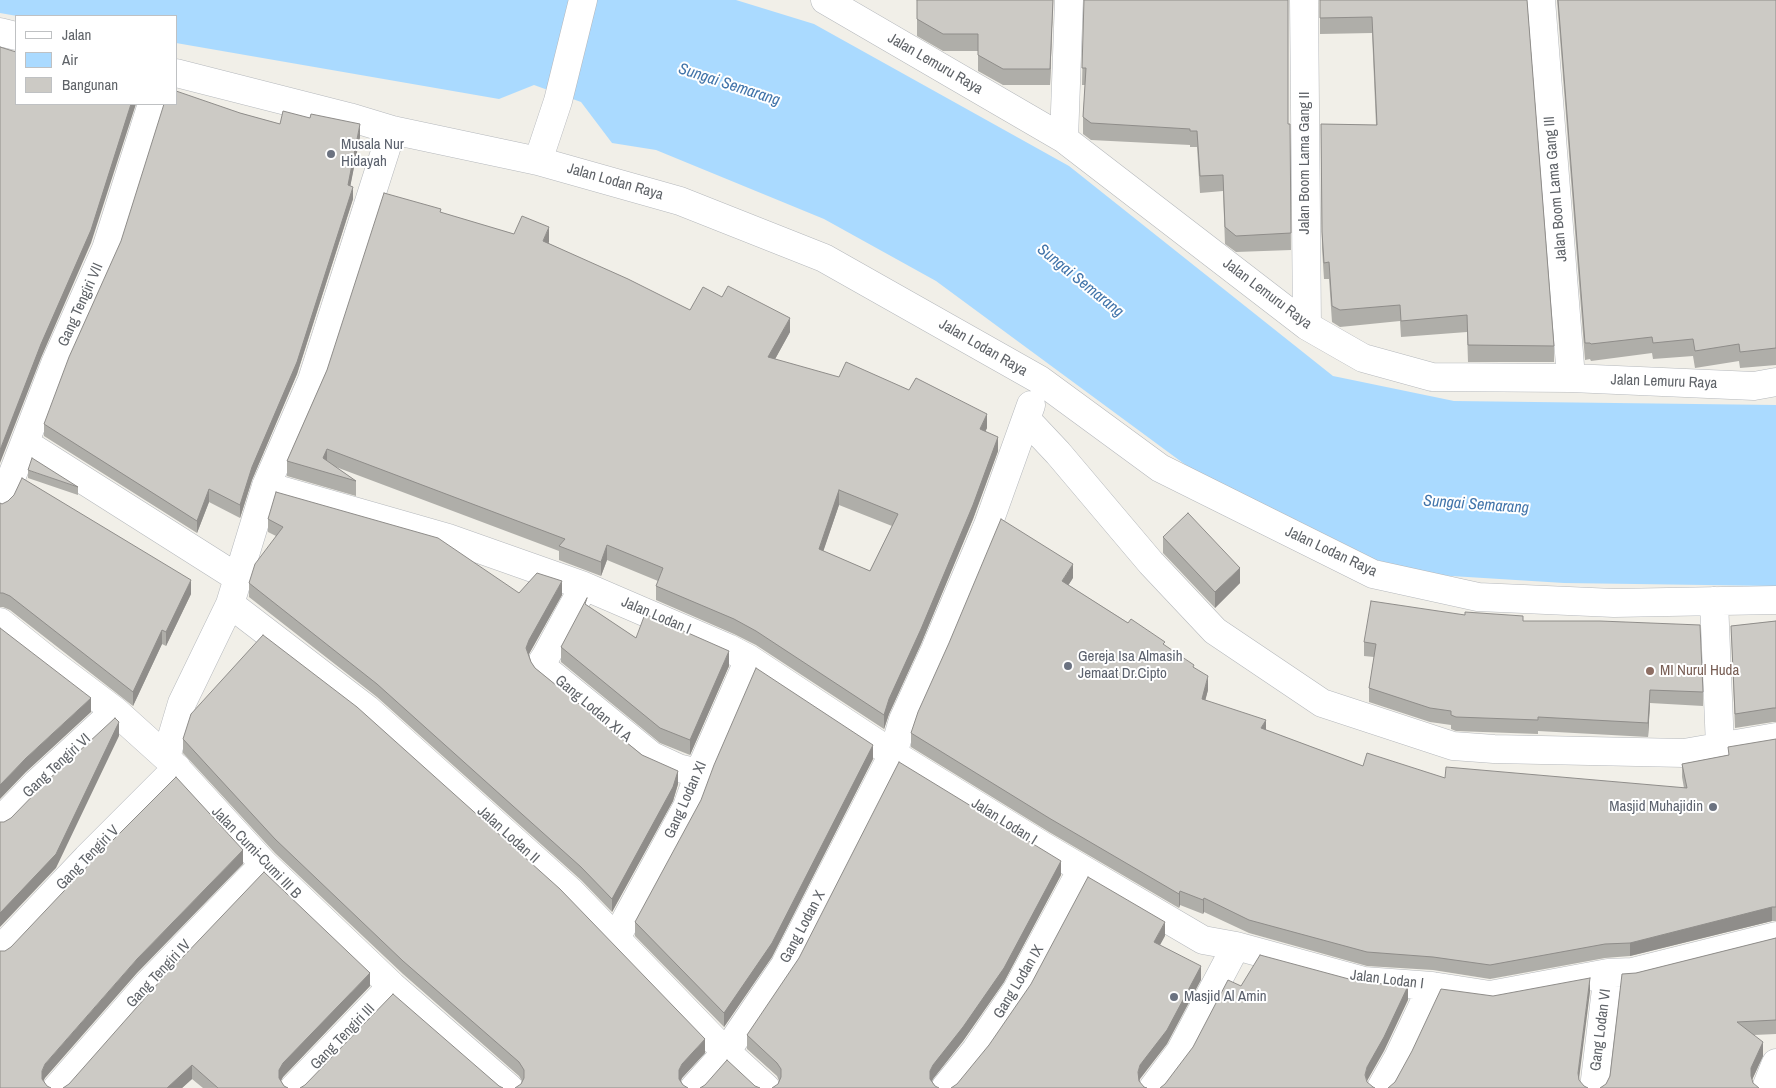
<!DOCTYPE html>
<html>
<head>
<meta charset="utf-8">
<style>
	body { margin:0 }
	#map { position:relative; width:1776px; height:1088px; overflow:hidden; background:#f1efe8; font-family:"Archivo Narrow",sans-serif }
	canvas { display:block }
	.legend { position:absolute; left:15px; top:15px; width:162px; height:90px; box-sizing:border-box; background:#fff; border:1px solid #bfc1c3; margin:0; padding:6px 9px; list-style:none; font-size:15px; color:#5f6368 }
	.legend li { display:flex; align-items:center; gap:10px; height:25px }
	.legend b { width:25px; border:1px solid #bfc1c3 }
</style>
</head>
<body>
<div id="map">
<canvas width="1776" height="1088"></canvas>
<ul class="legend">
<li><b style="height:6px;background:#fff"></b>Jalan</li>
<li><b style="height:14px;background:#aadaff"></b>Air</li>
<li><b style="height:14px;background:#cccac5"></b>Bangunan</li>
</ul>
</div>
<script>
const ctx = document.querySelector('canvas').getContext('2d');
ctx.lineJoin = 'round';
function fillPath(path, color) {
  ctx.fillStyle = color;
  ctx.fill(path, 'evenodd');
}
function poly(rows) {
  const path = new Path2D();
  for (const r of rows) {
    path.moveTo(r[0], r[1]);
    for (let i = 2; i < r.length; i += 2) path.lineTo(r[i], r[i + 1]);
  }
  return path;
}
function strokePath(path, color, width, dash) {
  ctx.strokeStyle = color;
  ctx.lineWidth = width;
  ctx.lineCap = dash ? 'butt' : 'round';
  ctx.setLineDash(dash || []);
  ctx.stroke(path);
}
function write(font, color, halo, rows, align = 'center') {
  ctx.font = font + ' "Archivo Narrow",sans-serif';
  ctx.lineWidth = 4;
  ctx.setLineDash([]);
  ctx.textBaseline = 'middle';
  ctx.strokeStyle = halo;
  ctx.fillStyle = color;
  for (const [text, x, y, turn = 0] of rows) {
    ctx.save();
    ctx.translate(x, y);
    ctx.rotate((+turn || 0) * Math.PI / 180);
    ctx.textAlign = isNaN(turn) ? turn : align;
    if (halo) ctx.strokeText(text, 0, 0);
    ctx.fillText(text, 0, 0);
    ctx.restore();
  }
}
const water = poly([
	[0,0,736,0,814,24,1069,166,1333,376,1454,401,1776,405,1776,586,1564,583,1387,572,1240,505,936,281,824,219,656,150,612,143,581,102,534,85,499,99,176,43,176,16,17,16,0,13]
]);
const minor = poly([
	[825,0,1064,139,1307,326,1363,358,1432,377,1571,378,1754,386,1776,382],
	[1304,0,1307,326],
	[1541,0,1571,378],
	[0,32,16,36],
	[176,73,349,117,392,130,538,161,680,201,824,258,1040,380,1160,468,1373,574,1478,597,1614,603,1776,600],
	[1064,139,1069,0],
	[538,161,558,101,583,0],
	[1026,419,1058,453,1151,563,1215,631,1322,703,1453,746,1494,749,1684,753,1776,737],
	[25,443,238,578],
	[266,486,448,538,584,586,728,648,749,659,893,754,1041,845,1203,940,1236,946,1364,981,1432,986,1490,995,1608,973,1632,972,1776,936],
	[0,502,10,481,55,364,106,249,152,104],
	[584,586,546,656,542,662,545,669,652,756,678,768,699,773],
	[1714,601,1720,747],
	[230,604,367,709,571,892,719,1045,766,1088],
	[0,622,46,659,115,711,166,757,264,864,392,986,509,1088],
	[166,757,182,703,230,604,266,486,312,380,392,130],
	[0,821,37,783,115,711],
	[616,938,687,807,699,773,749,659],
	[0,950,87,858,177,768],
	[57,1088,148,984,264,864],
	[294,1088,392,986],
	[694,1088,726,1052,785,965,893,754,903,720,935,650,988,525,1031,405],
	[945,1088,976,1050,1017,990,1082,869],
	[1153,1088,1180,1052,1236,946],
	[1381,1088,1398,1058,1432,986],
	[1594,1088,1608,973],
	[1766,1088,1776,1063]
]);
const wall = poly([
	[917,0,1053,0,1050,85,1003,85,978,71,978,51,943,51,917,36],
	[1084,0,1288,124,1290,124,1291,250,1236,252,1225,244,1223,191,1200,193,1197,147,1190,147,1190,145,1091,140,1083,134,1083,117,1085,85,1082,85],
	[1320,0,1527,0,1554,346,1554,362,1468,362,1467,332,1401,337,1400,321,1340,327,1332,322,1329,279,1324,279,1322,248,1321,124,1376,125,1372,33,1320,34],
	[1557,0,1776,0,1776,365,1740,368,1739,361,1695,368,1693,356,1653,359,1652,353,1591,361,1590,359,1585,360],
	[240,113,280,124,360,137,350,186,353,199,297,374,252,480,240,518,209,502,197,533,44,436,44,424],
	[441,213,514,234,549,242,548,243,690,310,722,297,790,332,775,359,987,428,985,431,998,451,973,519,921,644,889,714,884,729,756,645,734,634,656,600,656,586,658,581,607,560,601,576,559,560,559,551,336,467,356,481,356,496,287,476,287,461,327,370],
	[839,505,892,526,870,571,823,551],
	[28,470,78,487,78,495,28,478],
	[0,503,191,594,166,646,162,644,133,706,10,610,3,607,0,607],
	[268,519,519,593,562,595,529,654,531,662,535,668,678,784,673,801,612,912,581,880,377,697,249,597,249,583,276,536,268,532],
	[1163,537,1240,583,1215,608,1163,553],
	[1073,578,1068,585,1165,646,1194,668,1208,690,1205,700,1266,730,1363,766,1445,778,1684,788,1682,777,1682,764,1728,755,1776,739,1776,921,1772,921,1630,956,1605,958,1490,979,1433,970,1367,966,1249,933,1204,912,1203,914,1180,905,1179,908,1049,832,911,747,911,733],
	[587,606,636,638,729,666,690,755,660,743,561,662,561,647],
	[1465,615,1523,621,1703,692,1703,706,1650,703,1648,737,1538,731,1538,734,1456,731,1451,729,1451,725,1430,722,1369,702,1369,688,1374,657,1364,656,1364,642],
	[1776,621,1776,722,1773,722,1735,728,1731,626],
	[183,739,705,1053,682,1078,681,1081,683,1085,521,1084,522,1081,519,1076,403,974,275,853,183,753],
	[873,759,772,957,724,1027,635,936,635,922],
	[1061,875,1004,982,963,1041,933,1079,932,1081,935,1086,778,1084,779,1081,777,1076,747,1049,747,1035],
	[1776,938,1776,1034,1754,1035,1763,1056,1752,1080,1753,1083,1606,1084,1610,1076,1636,973],
	[370,986,283,1077,281,1081,284,1086,288,1088,203,1088,192,1079,182,1088,63,1088]
]);
const shadedWall = poly([
	[1053,0,1050,85,1050,69],
	[131,104,136,104,91,243,41,358,0,463,0,450],
	[360,124,360,137,348,198,348,185],
	[353,187,353,199,297,374,252,480,240,518,240,505,252,467],
	[549,227,549,242,543,255,543,241],
	[790,318,790,332,768,372,768,357],
	[987,414,987,428,980,443,980,429],
	[998,437,998,451,973,519,921,644,889,714,884,729,884,715,889,699],
	[327,449,327,464,323,472,323,458],
	[209,489,209,502,197,533,197,521],
	[839,490,839,505,819,564,819,549],
	[607,545,607,560,601,576,601,562],
	[1073,564,1073,578,1062,595,1062,581],
	[1240,568,1240,583,1215,608,1215,592],
	[191,580,191,594,166,646,166,632],
	[562,581,562,595,529,654,526,661,526,648,529,640],
	[162,630,162,644,133,706,133,692],
	[729,651,729,666,690,755,690,740],
	[1208,676,1208,690,1202,713,1202,699],
	[1650,690,1650,703,1648,737,1648,723],
	[91,698,91,712,26,772,0,799,0,785,26,758],
	[1266,720,1266,734,1261,728],
	[119,722,119,736,56,868,0,927,0,913],
	[873,745,873,759,772,957,724,1027,724,1013],
	[678,771,678,784,673,801,612,912,612,899],
	[243,850,243,864,137,973,45,1078,42,1084,42,1071,45,1064,137,959],
	[1061,861,1061,875,1004,982,963,1041,933,1079,930,1085,930,1071,933,1065],
	[1180,891,1180,905,1179,908,1179,894],
	[1204,898,1204,912,1203,914,1203,900],
	[1772,907,1772,921,1630,956,1630,943],
	[1165,922,1165,936,1154,956,1154,942],
	[1201,966,1201,980,1167,1044,1140,1079,1138,1086,1138,1072,1140,1065],
	[370,973,370,986,283,1077,279,1084,279,1070,283,1063],
	[1590,978,1590,992,1578,1087,1578,1073],
	[1408,986,1408,1000,1384,1051,1367,1081,1365,1075,1367,1067],
	[705,1039,705,1053,682,1078,679,1084,679,1070,682,1064],
	[1763,1042,1763,1056,1751,1082,1751,1068],
	[192,1065,192,1079,182,1088,167,1088]
]);
const building = poly([
	[917,0,1053,0,1050,69,1003,69,978,55,978,34,943,34,917,19,917,0],
	[1084,0,1288,0,1288,124,1290,124,1291,233,1236,236,1225,227,1223,175,1200,176,1197,131,1190,131,1190,129,1091,123,1083,117,1086,68,1082,68,1084,0],
	[1320,0,1527,0,1554,346,1468,345,1467,315,1401,321,1400,305,1340,310,1332,306,1329,262,1324,263,1322,232,1321,124,1377,125,1372,17,1320,18,1320,0],
	[1558,0,1776,0,1776,348,1740,352,1739,344,1695,351,1693,339,1653,343,1652,337,1591,344,1590,343,1585,343,1558,0],
	[0,47,16,52,16,104,131,104,91,230,41,344,0,450,0,47],
	[176,91,240,113,280,124,283,111,310,118,311,114,360,124,348,185,353,187,297,362,252,467,240,505,209,489,197,521,44,424,69,357,121,241,164,104,176,104,176,91],
	[384,193,441,209,440,212,514,234,522,216,549,227,543,241,628,279,690,310,703,287,722,297,728,286,790,318,768,357,839,377,846,362,909,390,916,378,987,414,980,429,998,437,973,505,921,629,889,699,884,715,756,631,734,619,656,586,663,568,607,545,601,562,559,546,565,539,327,449,323,458,356,481,287,461,327,370,384,193],
	[839,490,898,514,870,571,819,549,839,490],
	[32,458,78,487,28,470,32,458],
	[22,478,191,580,166,632,162,630,133,692,10,596,3,593,0,593,0,503,2,504,8,501,14,495,22,478],
	[276,492,438,538,519,593,537,573,562,581,529,640,526,648,531,662,535,668,642,755,678,771,673,787,612,899,581,867,377,684,249,583,255,564,283,527,268,519,276,492],
	[1188,513,1240,568,1215,592,1163,537,1188,513],
	[1001,519,1073,564,1062,581,1128,623,1131,619,1165,642,1163,644,1194,665,1193,667,1208,676,1202,699,1266,720,1261,728,1363,766,1367,753,1445,778,1446,767,1687,788,1682,764,1729,755,1728,747,1776,739,1776,907,1772,907,1630,943,1605,944,1490,965,1433,957,1367,952,1249,920,1204,898,1203,900,1180,891,1179,894,1049,818,911,733,918,712,949,643,1001,519],
	[587,598,585,604,636,638,645,614,729,651,690,740,660,728,561,647,587,598],
	[1371,601,1465,615,1465,612,1523,616,1523,621,1600,621,1700,625,1703,692,1650,690,1648,723,1538,717,1538,720,1456,717,1451,715,1451,711,1430,708,1369,688,1376,644,1364,642,1371,601],
	[1776,621,1776,708,1773,708,1735,714,1731,626,1776,621],
	[0,628,91,698,26,758,0,785,0,628],
	[263,635,357,707,560,889,705,1039,682,1064,679,1070,679,1079,683,1085,688,1088,515,1088,521,1084,524,1078,524,1070,519,1062,403,961,275,839,183,739,191,714,263,635],
	[756,668,873,745,772,943,724,1013,635,922,701,800,714,765,756,668],
	[115,718,119,722,56,854,0,913,0,822,4,822,11,818,48,780,115,718],
	[899,762,1061,861,1004,968,963,1027,933,1065,930,1071,930,1079,935,1086,939,1088,772,1088,778,1084,781,1077,781,1069,777,1063,747,1035,799,958,899,762],
	[176,777,243,850,137,959,45,1064,42,1071,42,1079,47,1086,51,1088,0,1088,0,951,5,951,11,947,98,855,176,777],
	[264,872,370,973,283,1063,279,1070,279,1078,284,1086,288,1088,218,1088,192,1065,167,1088,63,1088,69,1084,160,981,264,872],
	[1088,877,1165,922,1154,942,1201,966,1167,1030,1140,1065,1138,1072,1139,1081,1144,1087,1147,1088,951,1088,957,1084,989,1045,1031,984,1088,877],
	[1776,938,1776,1020,1737,1022,1763,1042,1751,1068,1751,1076,1753,1083,1759,1088,1600,1088,1606,1084,1610,1076,1622,974,1636,973,1776,938],
	[1260,955,1360,982,1408,986,1384,1037,1367,1067,1365,1075,1367,1082,1373,1087,1375,1088,1160,1088,1165,1084,1193,1047,1228,980,1241,986,1260,955],
	[1590,978,1578,1073,1579,1080,1584,1086,1588,1088,1388,1088,1395,1082,1412,1051,1441,989,1493,996,1590,978],
	[393,994,499,1086,503,1088,300,1088,305,1085,393,994],
	[727,1060,755,1086,760,1088,700,1088,705,1085,727,1060]
]);
const markers = [
	[331,154,5,"#6b7280"],
	[1068,666,5,"#6b7280"],
	[1650,671,5,"#8d6e63"],
	[1713,807,5,"#6b7280"],
	[1174,997,5,"#6b7280"]
];
const streetNames = [
	["Jalan Lemuru Raya",935,64,30],
	["Jalan Boom Lama Gang II",1305,163,-90],
	["Jalan Lodan Raya",615,182,16],
	["Jalan Boom Lama Gang III",1556,189,-95],
	["Jalan Lemuru Raya",1267,294,37],
	["Gang Tengiri VII",81,305,-66],
	["Jalan Lodan Raya",983,348,30],
	["Jalan Lemuru Raya",1664,382,2],
	["Jalan Lodan Raya",1331,552,25],
	["Jalan Lodan I",656,616,23],
	["Gang Lodan XI A",593,709,40],
	["Gang Tengiri VI",57,766,-43],
	["Gang Lodan XI",686,800,-66],
	["Jalan Lodan I",1004,822,32],
	["Jalan Lodan II",508,835,42],
	["Jalan Cumi-Cumi III B",256,853,46],
	["Gang Tengiri V",88,858,-46],
	["Gang Lodan X",803,927,-62],
	["Gang Tengiri IV",159,974,-47],
	["Jalan Lodan I",1387,980,7],
	["Gang Lodan IX",1019,982,-59],
	["Gang Lodan VI",1601,1030,-83],
	["Gang Tengiri III",343,1037,-46]
];
const worshipNames = [
	["Musala Nur",341,145],
	["Hidayah",341,162],
	["Gereja Isa Almasih",1078,657],
	["Jemaat Dr.Cipto",1078,674],
	["Masjid Muhajidin",1703,807,"right"],
	["Masjid Al Amin",1184,997]
];
const educationNames = [
	["MI Nurul Huda",1660,671]
];
const waterNames = [
	["Sungai Semarang",729,85,18],
	["Sungai Semarang",1080,281,39],
	["Sungai Semarang",1476,505,4]
];
fillPath(water, '#aadaff');
strokePath(minor, '#b5b8bc', 29);
strokePath(minor, '#fff', 28);
fillPath(wall, '#afaea9');
fillPath(shadedWall, '#8f8d8a');
fillPath(building, '#cccac5');
strokePath(building, '#8f8d8a', 1);
for (const [x, y, r, color] of markers) {
  const dot = new Path2D();
  dot.arc(x, y, r, 0, 2 * Math.PI);
  ctx.fillStyle = color;
  ctx.fill(dot);
  strokePath(dot, '#fff', 2);
}
write('15px', '#5f6368', '#fff', streetNames);
write('15px', '#5b616d', '#fff', worshipNames, 'left');
write('15px', '#785e54', '#fff', educationNames, 'left');
write('italic 16px', '#4174aa', '#fff', waterNames);
</script>
</body>
</html>
